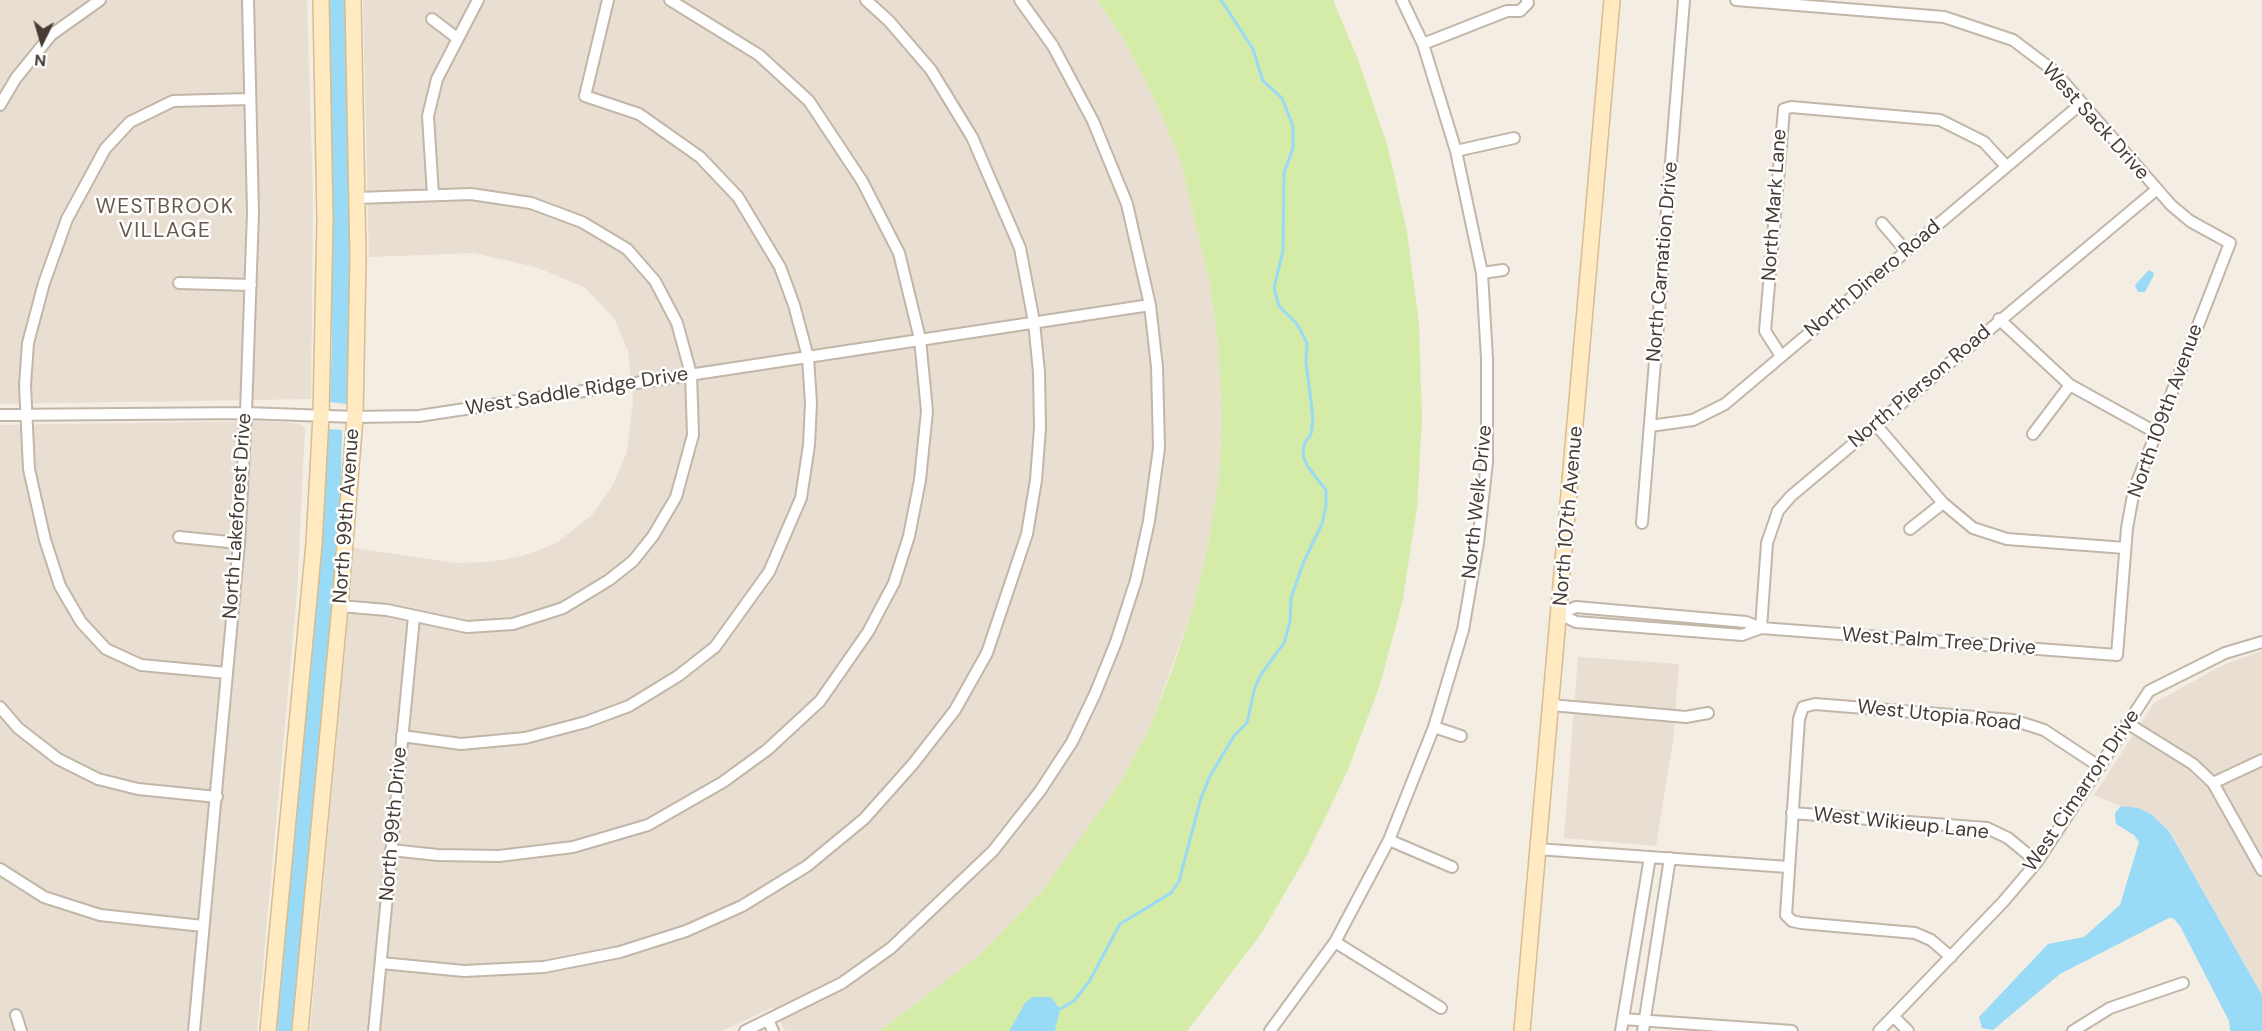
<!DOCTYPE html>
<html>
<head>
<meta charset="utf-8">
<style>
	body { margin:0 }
	#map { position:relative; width:2262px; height:1031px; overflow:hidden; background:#f3ede3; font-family:"DM Sans",sans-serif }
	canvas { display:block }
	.north { position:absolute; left:12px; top:12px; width:60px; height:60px; -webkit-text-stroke:4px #fff; paint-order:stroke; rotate:185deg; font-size:16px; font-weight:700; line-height:24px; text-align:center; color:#463c33 }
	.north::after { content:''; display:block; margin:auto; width:21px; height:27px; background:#463c33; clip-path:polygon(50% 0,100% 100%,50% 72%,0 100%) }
</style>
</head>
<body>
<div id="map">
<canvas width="2262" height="1031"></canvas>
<div class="north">N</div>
</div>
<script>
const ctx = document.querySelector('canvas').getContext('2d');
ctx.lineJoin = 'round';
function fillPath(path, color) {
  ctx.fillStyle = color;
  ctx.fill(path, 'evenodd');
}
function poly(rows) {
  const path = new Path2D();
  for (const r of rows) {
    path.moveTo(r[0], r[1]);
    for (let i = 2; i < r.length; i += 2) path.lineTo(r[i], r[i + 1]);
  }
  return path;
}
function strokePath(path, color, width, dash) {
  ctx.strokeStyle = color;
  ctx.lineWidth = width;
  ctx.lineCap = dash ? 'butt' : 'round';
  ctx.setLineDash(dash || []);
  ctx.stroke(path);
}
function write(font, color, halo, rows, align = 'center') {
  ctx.font = font + ' "DM Sans",sans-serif';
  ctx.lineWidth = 5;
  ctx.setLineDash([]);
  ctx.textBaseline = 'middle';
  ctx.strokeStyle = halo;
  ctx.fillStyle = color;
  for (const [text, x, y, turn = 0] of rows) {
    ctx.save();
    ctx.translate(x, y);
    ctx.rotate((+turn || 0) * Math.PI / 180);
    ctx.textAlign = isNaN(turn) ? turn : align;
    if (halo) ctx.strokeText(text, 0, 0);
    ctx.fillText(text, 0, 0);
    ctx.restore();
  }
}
const residential = poly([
	[0,0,307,0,313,196,311,399,0,404],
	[363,0,1097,0,1124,40,1154,98,1181,162,1210,284,1218,343,1222,419,1219,478,1208,545,1194,605,1149,729,1120,783,1081,839,1042,891,978,956,880,1031,785,1031,773,1007,722,1031,310,1031,354,548,455,563,490,562,522,556,555,544,592,515,613,485,627,452,633,400,628,351,614,318,584,287,536,267,473,253,369,257],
	[269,421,300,424,305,428,297,592,257,1031,0,1031,0,425],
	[2262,651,2262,995,2169,830,2151,814,2121,806,2094,795,2154,703,2223,665],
	[1578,657,1679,664,1673,740,1656,846,1564,838]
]);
const green = poly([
	[1097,0,1333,0,1357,57,1387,144,1407,232,1419,324,1422,421,1417,507,1403,599,1380,685,1347,772,1307,855,1261,934,1187,1031,880,1031,978,956,1042,891,1120,783,1149,729,1172,670,1194,605,1208,545,1219,478,1222,419,1218,343,1210,284,1181,162,1154,98,1124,40]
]);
const water = poly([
	[326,0,347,0,351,265,347,404,330,402,332,343],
	[2149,270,2154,273,2153,277,2145,292,2138,292,2135,285],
	[326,429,342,430,340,525,294,1031,277,1031,280,955],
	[2121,806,2138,808,2151,814,2169,831,2262,995,2262,1031,2230,1031,2229,1021,2180,926,2173,918,2169,918,2060,974,1993,1030,1982,1028,1979,1017,2048,944,2084,937,2120,905,2139,842,2134,835,2116,824,2115,813],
	[1032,997,1051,997,1060,1009,1055,1031,1009,1031,1025,1003]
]);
const stream = poly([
	[1060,1009,1074,1001,1089,982,1120,924,1171,893,1179,881,1201,798,1210,776,1234,736,1247,723,1255,687,1262,673,1284,643,1290,622,1291,598,1304,561,1322,524,1326,506,1326,490,1308,467,1303,456,1304,444,1311,434,1313,418,1306,362,1307,343,1297,324,1279,306,1274,288,1283,251,1284,173,1293,148,1293,126,1282,98,1263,81,1253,49,1221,0]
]);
const minor = poly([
	[1402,0,1423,44,1456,151,1482,273,1487,359,1487,462,1478,543,1463,630,1434,727,1461,736],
	[432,19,457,38],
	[1423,44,1507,11,1520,11,1528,3,1527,0],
	[0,105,16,78,51,35,100,0],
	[1456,151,1514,138],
	[433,195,428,116,437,79,478,0],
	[1882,223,1906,251],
	[1482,273,1503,270],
	[179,283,251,285],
	[1999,319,2070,385,2155,432],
	[1781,356,1765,331,1784,109,1791,107,1940,120,1984,142,2006,166],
	[0,415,246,413,355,417,419,416,1150,305],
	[1876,425,1943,503,1973,528,2007,539,2125,548],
	[1650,426,1693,420,1725,404,2082,103],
	[2033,434,2070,385],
	[1642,523,1684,0],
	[1910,529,1943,503],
	[179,537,239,543],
	[340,606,387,610,467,627,513,624,563,608,609,580,633,561,653,536,676,497,693,435,691,374,677,323,655,281,627,249,582,222,531,203,471,194,357,198],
	[1560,614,1576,607,1746,622,1761,628,2117,655,2127,528,2134,490,2230,243,2190,221,2171,205,2054,71,2013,40,1944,17,1736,0],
	[1560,614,1576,622,1742,635,1761,628],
	[1761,628,1767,543,1778,511,1791,496,2156,190],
	[227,673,141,665,106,649,81,622,60,586,45,540,29,469,25,385,28,343,44,283,67,219,105,149,130,122,173,101,250,99],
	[1551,705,1686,717,1708,713],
	[0,707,18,728,58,759,98,779,138,789,217,797],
	[2127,723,2193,764,2213,783,2262,870],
	[402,736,461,744,525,738,586,722,629,706,678,676,715,647,769,572,801,498,809,445,811,403,808,357,794,305,780,267,738,197,700,157,639,114,585,96,608,0],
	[2213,783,2262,760],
	[1792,813,1987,828,2008,838,2037,862],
	[1389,840,1452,867],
	[1537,849,1788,867],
	[391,850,438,855,499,856,573,847,648,825,723,782,767,750,820,701,868,632,894,583,909,536,920,480,927,411,920,339,899,253,862,181,809,101,759,55,670,0],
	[0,869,44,897,100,915,203,926],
	[1335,942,1441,1008],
	[1951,957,1931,940,1915,933,1801,923,1792,921,1786,915,1799,719,1803,707,1815,704,2013,720,2044,730,2100,767],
	[381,963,464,971,544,967,620,952,686,931,742,906,807,866,864,819,913,764,955,710,987,653,1027,534,1036,480,1040,428,1039,372,1034,322,1020,248,972,137,931,70,889,21,866,0],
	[16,1015,21,1031],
	[1894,1017,1908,1031],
	[1623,1019,1792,1031],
	[768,1020,773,1031],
	[194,1031,239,543,246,413,253,212,248,0],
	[374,1031,414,617],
	[745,1031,842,983,891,948,993,851,1040,791,1072,742,1095,694,1116,642,1136,580,1149,521,1159,448,1157,367,1150,305,1127,204,1093,121,1053,46,1020,0],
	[1270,1031,1335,942,1389,840,1434,727],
	[1621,1031,1650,857],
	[1643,1031,1670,858],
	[1879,1031,2003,902,2037,862,2149,691,2225,653,2262,642],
	[2073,1031,2110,1008,2183,983]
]);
const secondary = poly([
	[268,1031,314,544,321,416,325,219,321,0],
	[300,1031,340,606,355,417,358,257,353,0],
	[1522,1031,1612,0]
]);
const streetNames = [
	["West Sack Drive",2095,122,48],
	["North Mark Lane",1775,205,-86],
	["North Carnation Drive",1663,262,-85],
	["North Dinero Road",1873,279,-40],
	["North Pierson Road",1920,387,-40],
	["West Saddle Ridge Drive",577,392,-9],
	["North 109th Avenue",2166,411,-70],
	["North Welk Drive",1478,502,-84],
	["North Lakeforest Drive",238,516,-86],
	["North 99th Avenue",347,516,-86],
	["North 107th Avenue",1569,516,-85],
	["West Palm Tree Drive",1939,642,4],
	["West Utopia Road",1939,716,6],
	["West Cimarron Drive",2082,791,-56],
	["North 99th Drive",394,824,-85],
	["West Wikieup Lane",1901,824,6]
];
const neighbourhoodNames = [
	["WESTBROOK",165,207],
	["VILLAGE",165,231]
];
fillPath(residential, '#e8ded1');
fillPath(green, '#d4eca8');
fillPath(water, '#99daf6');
strokePath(stream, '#99daf6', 3);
strokePath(minor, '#c2b6a8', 14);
strokePath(secondary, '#d7bd8f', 18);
strokePath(minor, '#fff', 10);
strokePath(secondary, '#ffeac2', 15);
write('20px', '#463c33', '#fff', streetNames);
ctx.letterSpacing = '1.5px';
write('21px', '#695949', '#fff', neighbourhoodNames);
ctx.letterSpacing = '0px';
</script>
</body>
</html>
